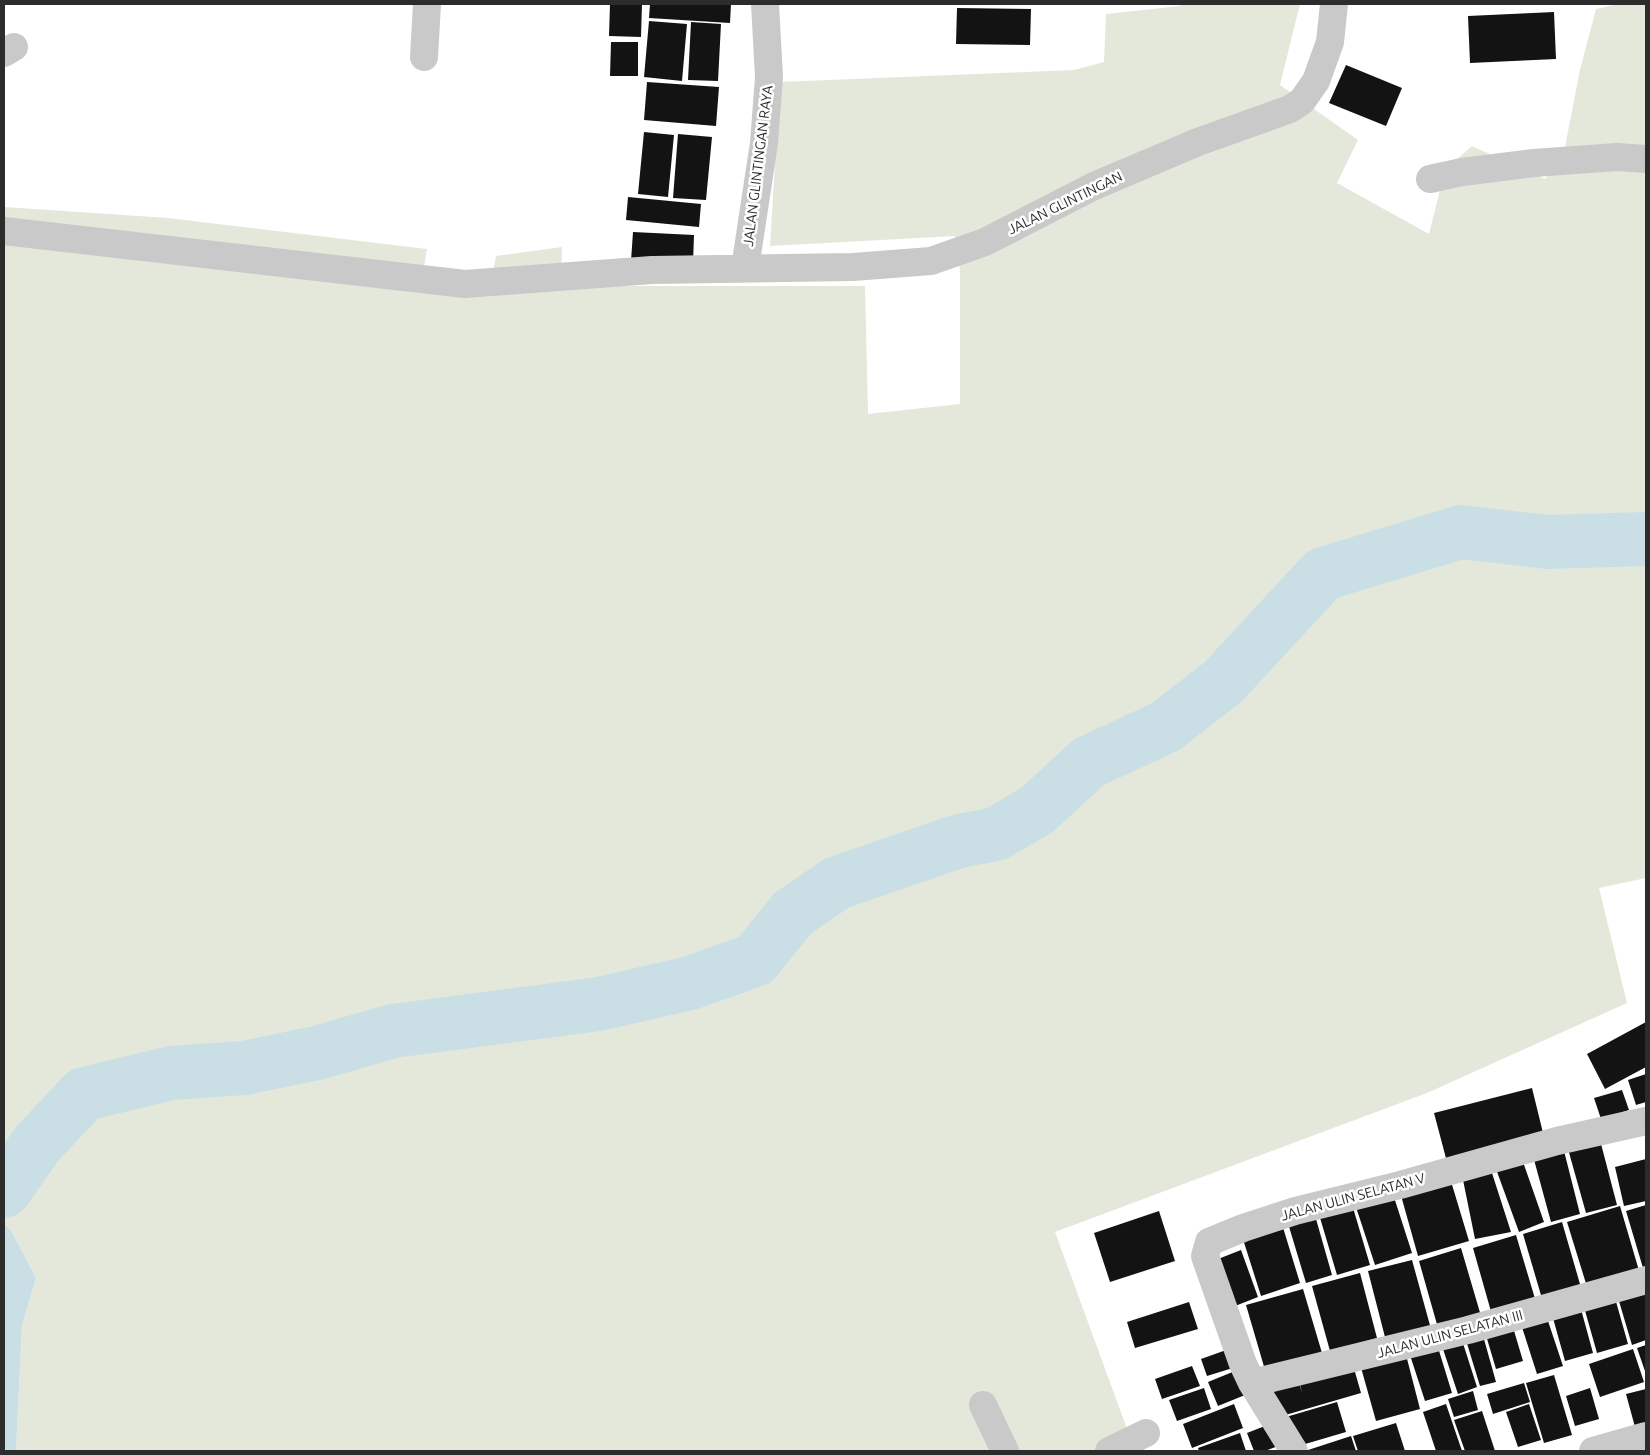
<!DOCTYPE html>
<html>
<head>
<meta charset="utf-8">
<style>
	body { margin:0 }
	#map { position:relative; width:1650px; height:1455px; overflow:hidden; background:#fff; font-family:Ubuntu,sans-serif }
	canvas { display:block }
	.frame { position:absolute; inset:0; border:5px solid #2c2c2c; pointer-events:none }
</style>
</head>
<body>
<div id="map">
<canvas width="1650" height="1455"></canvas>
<div class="frame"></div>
</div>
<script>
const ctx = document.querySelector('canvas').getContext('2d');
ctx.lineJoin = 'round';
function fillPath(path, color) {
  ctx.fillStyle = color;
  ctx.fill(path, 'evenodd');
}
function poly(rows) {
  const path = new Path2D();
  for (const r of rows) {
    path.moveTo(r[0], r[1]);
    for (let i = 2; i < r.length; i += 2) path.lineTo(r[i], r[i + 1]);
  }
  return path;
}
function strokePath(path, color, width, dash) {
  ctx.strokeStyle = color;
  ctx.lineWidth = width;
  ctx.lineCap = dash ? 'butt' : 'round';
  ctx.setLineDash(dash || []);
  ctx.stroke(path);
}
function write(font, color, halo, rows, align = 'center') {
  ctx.font = font + ' Ubuntu,sans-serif';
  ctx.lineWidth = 5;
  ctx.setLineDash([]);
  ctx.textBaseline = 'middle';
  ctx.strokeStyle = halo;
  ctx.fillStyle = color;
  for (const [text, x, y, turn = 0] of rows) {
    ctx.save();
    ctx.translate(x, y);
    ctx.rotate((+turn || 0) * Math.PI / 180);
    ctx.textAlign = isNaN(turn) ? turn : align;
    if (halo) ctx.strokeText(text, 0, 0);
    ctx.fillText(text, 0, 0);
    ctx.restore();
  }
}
const green = poly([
	[1180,4,1300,4,1280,85,1358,140,1337,183,1429,234,1445,170,1472,146,1545,179,1563,157,1580,70,1596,9,1619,4,1646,4,1646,878,1599,888,1627,1003,1427,1093,1055,1232,1130,1437,1128,1451,16,1451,22,1326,36,1278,12,1232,4,1223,4,207,168,218,427,249,420,289,489,295,496,256,562,247,561,286,865,286,868,414,960,404,960,271,955,236,770,246,780,82,1074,70,1104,62,1106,14,1180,6]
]);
const water = poly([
	[4,1223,12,1232,36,1278,22,1326,16,1451,4,1451]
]);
const river = poly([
	[4,1191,37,1144,84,1094,172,1073,244,1068,317,1053,393,1031,599,1004,690,983,755,960,793,913,837,883,959,841,996,834,1037,810,1089,762,1165,727,1223,682,1323,574,1461,532,1547,542,1646,539]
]);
const building = poly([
	[610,4,642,4,641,37,609,36],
	[650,4,731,4,730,23,649,18],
	[957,8,1031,9,1030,45,956,44],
	[1554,12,1556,59,1470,63,1468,16],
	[649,21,687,24,682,81,644,77],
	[691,22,721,24,718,81,688,80],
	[611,42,638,42,638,76,610,76],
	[1346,65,1402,88,1386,126,1329,103],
	[647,82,719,87,716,126,644,120],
	[644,132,674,135,668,197,638,194],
	[678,134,712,137,706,200,673,198],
	[628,197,701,204,699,227,626,220],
	[633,232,694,235,693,264,631,261],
	[1646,1022,1646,1067,1605,1089,1587,1054],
	[1646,1074,1646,1102,1636,1105,1628,1080],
	[1532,1088,1544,1137,1447,1162,1434,1113],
	[1622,1090,1629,1110,1601,1119,1594,1098],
	[1600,1140,1617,1205,1586,1213,1568,1149],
	[1563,1147,1580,1214,1551,1222,1533,1156],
	[1522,1159,1544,1222,1519,1232,1496,1169],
	[1646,1159,1646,1201,1624,1206,1615,1167],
	[1491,1170,1511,1232,1475,1239,1462,1175],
	[1450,1178,1469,1241,1418,1256,1400,1192],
	[1392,1191,1412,1253,1375,1265,1355,1204],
	[1351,1201,1370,1265,1337,1275,1318,1211],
	[1646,1205,1646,1278,1626,1211],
	[1620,1206,1640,1274,1588,1290,1567,1222],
	[1159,1211,1175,1261,1110,1282,1094,1233],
	[1314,1212,1332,1275,1306,1283,1287,1220],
	[1281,1221,1300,1283,1261,1296,1241,1233],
	[1562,1222,1582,1291,1543,1302,1523,1234],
	[1516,1235,1536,1302,1492,1315,1473,1248],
	[1461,1248,1481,1316,1438,1328,1419,1261],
	[1241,1250,1258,1297,1230,1308,1213,1261],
	[1412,1260,1431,1329,1386,1341,1368,1271],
	[1360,1273,1377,1338,1330,1351,1312,1286],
	[1646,1283,1646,1340,1632,1345,1616,1291],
	[1303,1289,1322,1353,1265,1370,1246,1305],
	[1613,1291,1628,1344,1597,1353,1582,1300],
	[1189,1302,1198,1329,1135,1348,1127,1322],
	[1579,1302,1593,1353,1565,1361,1551,1311],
	[1545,1312,1563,1366,1537,1374,1520,1321],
	[1512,1324,1523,1361,1496,1369,1485,1332],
	[1482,1332,1496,1382,1480,1386,1465,1337],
	[1461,1337,1477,1387,1458,1394,1441,1343],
	[1436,1341,1452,1393,1425,1401,1408,1349],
	[1646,1345,1646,1374,1637,1348],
	[1229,1349,1236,1367,1207,1376,1201,1359],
	[1633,1349,1644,1382,1600,1397,1589,1364],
	[1405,1351,1420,1409,1376,1421,1360,1364],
	[1353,1365,1361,1393,1275,1418,1266,1389,1298,1379,1302,1393,1299,1380],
	[1192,1366,1200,1386,1162,1399,1155,1379],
	[1235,1371,1245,1395,1218,1406,1208,1382],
	[1554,1375,1572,1435,1544,1443,1526,1383],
	[1524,1383,1530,1402,1493,1414,1487,1394],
	[1204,1388,1211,1409,1177,1421,1169,1400],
	[1590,1388,1599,1419,1575,1426,1566,1396],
	[1646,1389,1646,1424,1635,1427,1626,1394],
	[1473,1391,1478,1410,1454,1417,1448,1399],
	[1337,1402,1346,1432,1295,1447,1286,1417],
	[1234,1404,1243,1428,1192,1448,1183,1424],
	[1446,1404,1462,1451,1436,1451,1423,1412],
	[1529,1404,1541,1440,1518,1447,1506,1412],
	[1482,1411,1495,1451,1465,1451,1454,1420],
	[1396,1423,1405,1451,1358,1451,1353,1436],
	[1270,1424,1278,1446,1265,1451,1254,1451,1247,1433],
	[1240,1433,1246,1451,1199,1451,1198,1448],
	[1351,1436,1356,1451,1305,1451]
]);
const minor = poly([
	[4,53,14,47],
	[424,57,427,4],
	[1430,179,1462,172,1534,163,1617,157,1646,159],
	[4,231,465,284,652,270,853,267,931,261,985,242,1094,186,1198,142,1290,109,1302,101,1316,81,1330,42,1334,4],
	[745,268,764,143,769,77,765,4],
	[1252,1383,1468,1330,1646,1280],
	[983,1405,1005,1451],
	[1109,1451,1146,1433],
	[1294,1451,1252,1383,1243,1364,1205,1256,1209,1242,1243,1228,1295,1211,1400,1185,1557,1141,1646,1121],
	[1593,1451,1646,1436]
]);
const streetNames = [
	["JALAN GLINTINGAN RAYA",758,166,-83],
	["JALAN GLINTINGAN",1065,203,-26],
	["JALAN ULIN SELATAN V",1353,1197,-15],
	["JALAN ULIN SELATAN III",1450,1334,-15]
];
fillPath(green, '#e4e8db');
fillPath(water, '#c9dfe5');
strokePath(river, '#c9dfe5', 54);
fillPath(building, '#131313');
strokePath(minor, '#c9c9c9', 28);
write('14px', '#2c2c2c', '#fff', streetNames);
</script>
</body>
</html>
